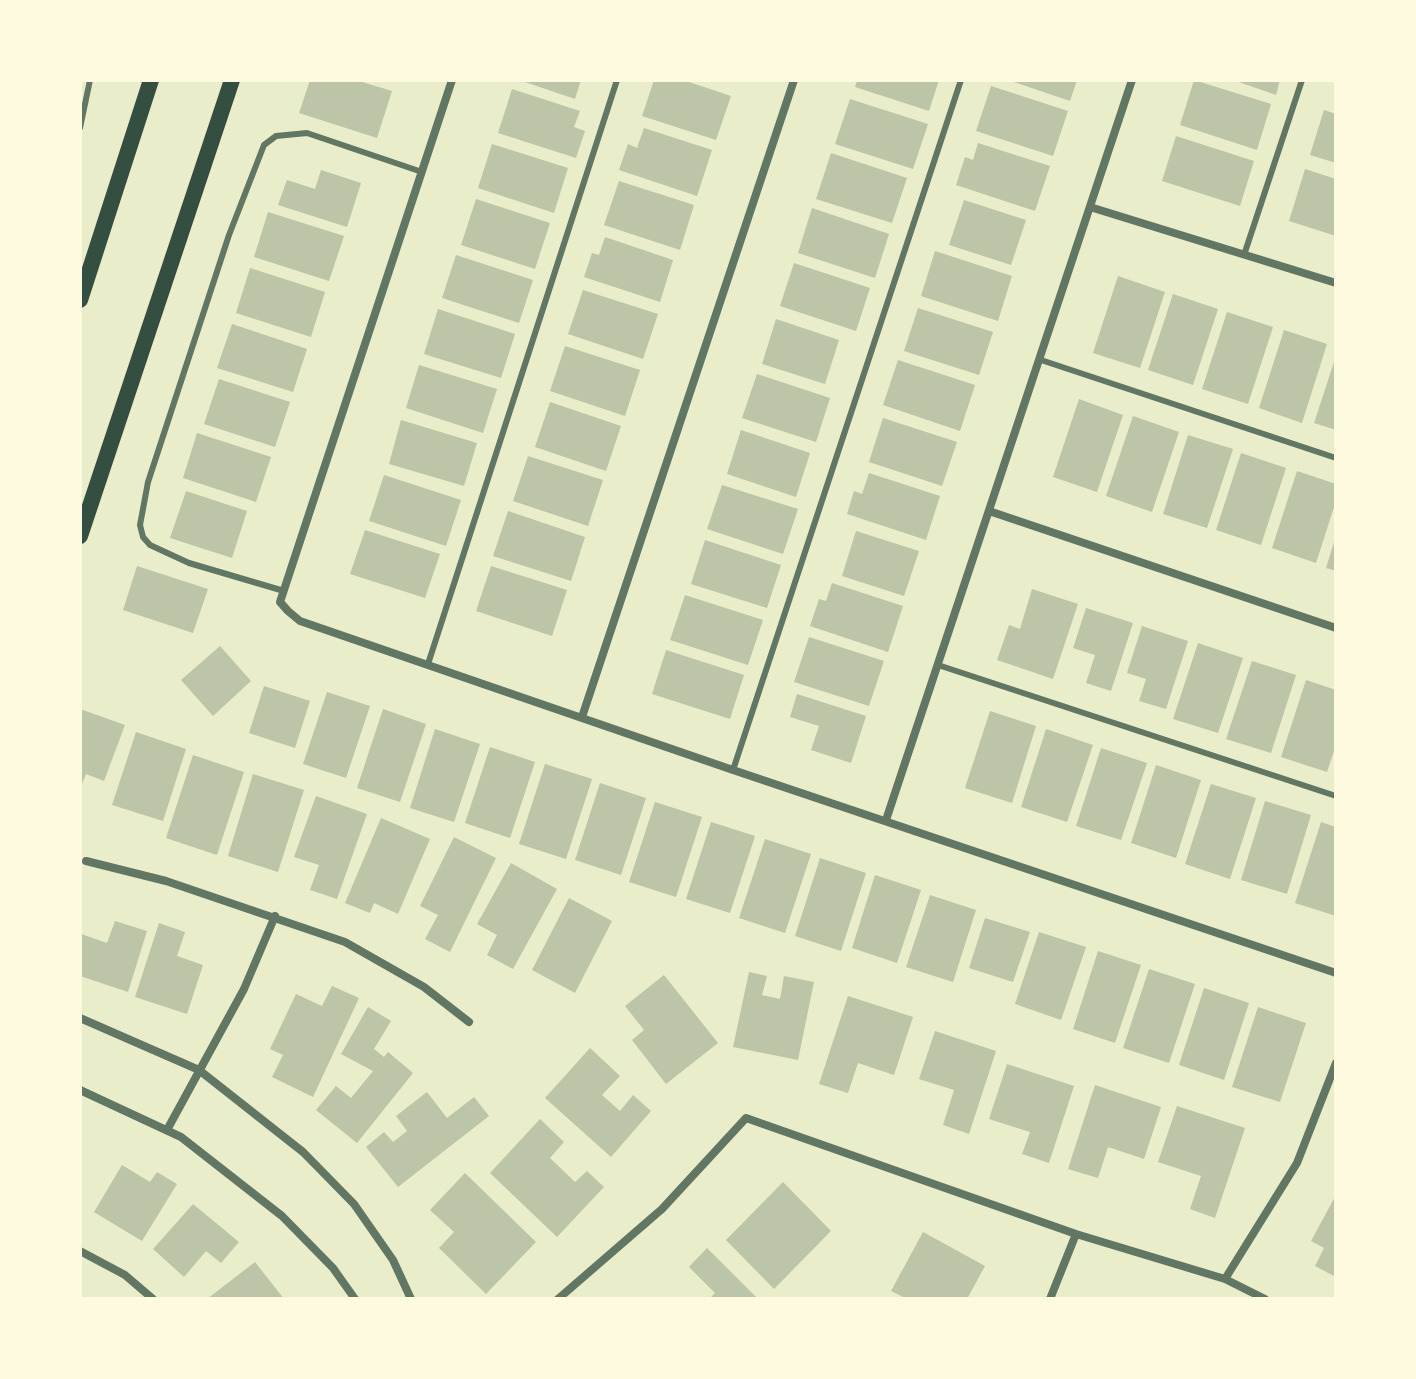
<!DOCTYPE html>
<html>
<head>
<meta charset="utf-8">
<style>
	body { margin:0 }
	#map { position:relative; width:1416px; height:1379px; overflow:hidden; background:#e9edc9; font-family:"Fira Sans Condensed",sans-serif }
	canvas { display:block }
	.frame { position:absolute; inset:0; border:82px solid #fefae0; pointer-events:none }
</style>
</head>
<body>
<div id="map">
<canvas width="1416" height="1379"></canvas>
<div class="frame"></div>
</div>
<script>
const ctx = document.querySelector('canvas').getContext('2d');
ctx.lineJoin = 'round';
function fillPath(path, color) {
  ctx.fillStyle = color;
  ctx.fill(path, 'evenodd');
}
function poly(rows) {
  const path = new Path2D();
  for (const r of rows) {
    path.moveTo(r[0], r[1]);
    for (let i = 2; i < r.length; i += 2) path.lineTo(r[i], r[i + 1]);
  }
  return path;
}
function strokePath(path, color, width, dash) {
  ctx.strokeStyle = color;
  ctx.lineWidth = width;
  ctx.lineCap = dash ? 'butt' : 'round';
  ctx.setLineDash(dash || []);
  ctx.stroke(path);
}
const building = poly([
	[310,80,356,80,392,91,377,138,299,113],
	[519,80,581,80,575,99],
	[654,80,683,80,731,96,716,140,642,116],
	[857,80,939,80,929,111,855,87],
	[1008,80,1077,80,1070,101],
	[1194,80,1271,104,1257,150,1180,125],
	[1233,80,1280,80,1276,95],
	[991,86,1068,111,1053,156,976,131],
	[512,89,580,111,574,127,585,131,576,158,498,133],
	[850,99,928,124,913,169,835,144],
	[1324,110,1336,114,1336,163,1310,155],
	[644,128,712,150,697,196,619,170,628,144,637,148],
	[1176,136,1254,161,1240,206,1162,181],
	[978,143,1050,166,1035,211,956,185,965,157,973,160],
	[492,144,568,168,554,213,478,188],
	[831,153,907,178,892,223,816,199],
	[1305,169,1336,179,1336,236,1289,221],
	[321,170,361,183,347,227,278,205,287,180,315,189],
	[619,181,694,205,680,250,604,225],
	[476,199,550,223,535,269,461,245],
	[964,200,1026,220,1011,265,949,245],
	[812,208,889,234,875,278,798,253],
	[268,212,344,236,329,281,254,257],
	[605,237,673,260,660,302,584,277,592,253,599,255],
	[935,251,1012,276,998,321,921,296],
	[456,255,533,280,519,323,442,298],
	[794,263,870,288,856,331,780,306],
	[250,268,325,292,311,337,236,313],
	[1118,276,1165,292,1140,368,1093,353],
	[583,290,658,314,643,359,568,334],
	[1173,294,1218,309,1193,385,1148,370],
	[918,308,993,332,979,375,904,351],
	[438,309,515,334,501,378,424,354],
	[1227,312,1273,327,1248,404,1202,389],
	[776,319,839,340,825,384,762,364],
	[232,324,307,349,293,392,217,368],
	[1284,330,1327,344,1302,423,1259,408],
	[565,346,640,370,625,416,550,391],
	[1336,356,1336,430,1314,423],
	[898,360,975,385,960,431,883,405],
	[419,365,497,389,483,433,406,408],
	[757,374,830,398,816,442,742,418],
	[219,379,290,402,275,447,204,424],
	[1079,399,1123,415,1097,492,1053,477],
	[550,402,621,426,606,471,535,447],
	[1133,416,1179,432,1152,512,1106,496],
	[883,418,957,442,942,486,869,462],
	[401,420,477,443,464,486,389,464],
	[741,430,810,453,796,497,727,474],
	[197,433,271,457,256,502,183,478],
	[1188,435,1233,449,1207,528,1163,514],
	[1241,453,1286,468,1261,545,1216,530],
	[528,456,603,480,588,526,513,501],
	[1297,471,1336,484,1336,501,1316,563,1272,548],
	[869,473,940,496,926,540,847,514,854,491,862,494],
	[384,475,461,500,446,546,369,521],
	[722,485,798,509,783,554,707,529],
	[186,491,247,511,232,558,170,538],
	[508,511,585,537,571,581,493,556],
	[365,530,440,554,425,598,350,574],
	[856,531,919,551,904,596,842,576],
	[1335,539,1336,539,1336,571,1326,568],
	[705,540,781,565,767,608,691,584],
	[137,566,208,589,193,633,123,610],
	[491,566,567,590,552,636,476,611],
	[832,583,903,606,888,652,810,626,819,599,826,601],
	[1032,589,1078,604,1053,679,997,660,1009,625,1020,629],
	[685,595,763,620,748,665,670,640],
	[1086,608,1133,623,1111,691,1086,683,1095,655,1073,648],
	[1142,626,1188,641,1166,709,1139,701,1146,679,1127,673],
	[809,637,884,661,869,706,794,682],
	[1198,643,1243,658,1218,733,1173,719],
	[220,646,251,681,213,716,181,680],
	[666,650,744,675,730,719,652,694],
	[1252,661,1296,675,1271,753,1226,739],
	[1306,680,1336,690,1336,745,1327,772,1281,757],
	[264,686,310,701,295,748,249,733],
	[327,692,370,706,346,778,303,764],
	[797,694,866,716,851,763,811,750,819,726,790,717],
	[80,709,125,725,104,781,86,774,80,789],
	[383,709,426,724,400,802,357,788],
	[990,711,1036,726,1012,803,965,788],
	[435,729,480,744,454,822,410,808],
	[1046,729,1093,745,1067,822,1021,807],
	[136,732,186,749,163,821,112,805],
	[490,747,535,762,510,838,465,823],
	[1101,748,1147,763,1121,840,1076,826],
	[193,755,244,772,217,855,166,838],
	[545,764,592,779,566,859,519,844],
	[1156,765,1201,780,1176,858,1131,843],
	[253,774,304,790,278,872,228,856],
	[600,783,646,798,621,875,575,860],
	[1211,784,1256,798,1230,879,1185,864],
	[316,796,367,814,337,899,310,890,319,865,294,857],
	[1265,801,1311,815,1287,894,1241,880],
	[655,802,702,817,676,897,629,882],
	[381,818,430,839,398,914,374,903,370,913,345,903],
	[711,822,755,836,730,913,686,899],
	[1321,822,1336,827,1336,916,1295,903],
	[454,837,496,858,450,952,425,939,438,915,420,906],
	[765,839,811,854,785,933,739,918],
	[820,858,866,873,841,951,795,936],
	[511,863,557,889,513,969,487,955,497,935,477,924],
	[875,875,921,890,897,963,852,948],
	[930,895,976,910,953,982,906,967],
	[569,898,612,921,575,993,532,970],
	[985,918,1030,932,1013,982,969,968],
	[115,921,147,931,128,992,80,976,81,934,107,943],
	[159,923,185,932,177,956,203,965,187,1014,135,997],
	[1039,932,1086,947,1061,1020,1015,1004],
	[1098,951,1141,965,1115,1043,1073,1029],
	[1149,969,1195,984,1169,1063,1123,1048],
	[749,972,767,976,762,995,780,999,784,976,814,982,798,1060,733,1047],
	[664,975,718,1043,666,1084,632,1040,644,1030,625,1006],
	[332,986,359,998,313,1097,272,1077,283,1055,270,1049,296,994,322,1006],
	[1204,988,1249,1003,1224,1080,1179,1065],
	[848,996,913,1017,894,1075,858,1063,848,1093,819,1084],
	[368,1007,391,1021,374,1049,384,1057,388,1052,413,1073,357,1143,316,1110,336,1086,351,1098,373,1071,341,1054],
	[1258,1007,1306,1023,1280,1102,1232,1087],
	[935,1031,996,1051,969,1134,943,1125,954,1090,919,1079],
	[590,1048,620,1076,602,1095,620,1111,633,1095,651,1111,611,1157,545,1098],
	[1007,1064,1074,1086,1049,1163,1022,1154,1030,1132,989,1119],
	[1095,1085,1161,1107,1144,1159,1108,1147,1098,1178,1068,1169],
	[427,1092,447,1118,474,1097,489,1116,398,1187,366,1147,384,1132,393,1142,407,1131,396,1116],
	[1177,1106,1245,1128,1215,1218,1190,1209,1201,1176,1158,1162],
	[540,1119,564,1142,550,1158,575,1182,587,1171,604,1187,557,1237,490,1173],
	[122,1165,150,1182,157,1172,177,1184,142,1241,94,1212],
	[465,1173,536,1242,486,1294,439,1248,454,1232,430,1210],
	[783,1182,831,1231,774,1289,726,1240],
	[1336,1195,1336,1277,1315,1266,1324,1248,1311,1241],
	[193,1204,239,1242,221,1263,206,1251,184,1277,153,1249],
	[923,1232,985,1266,967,1299,907,1299,891,1291],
	[707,1248,758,1299,709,1299,715,1293,689,1267],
	[255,1262,284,1299,207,1299]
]);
const service = poly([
	[80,128,90,80],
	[1244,255,1302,80],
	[1041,360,1336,458],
	[284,591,189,563,150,545,143,537,140,525,148,482,229,235,264,145,276,136,307,133,422,172],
	[428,664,617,80],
	[938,665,1336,796],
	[733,770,961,80]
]);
const minor = poly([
	[452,80,280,602,288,611,300,621,733,770,1336,973],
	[1090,207,1336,283],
	[989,511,1336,628],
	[582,717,794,80],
	[886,820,1132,80],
	[86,861,166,881,345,942,424,987,469,1022],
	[80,1018,199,1070,303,1152,354,1204,393,1260,411,1299],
	[80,1090,181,1137,282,1216,333,1268,355,1299],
	[167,1130,244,989,275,916],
	[80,1251,125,1275,153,1299],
	[1225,1279,1297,1163,1336,1063],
	[558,1299,662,1209,746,1118,1076,1234,1225,1279,1265,1299],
	[1050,1299,1076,1234]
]);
const secondary = poly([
	[80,300,151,80],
	[80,536,232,80]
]);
fillPath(building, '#bcc5a7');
strokePath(service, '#617663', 6);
strokePath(minor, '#617663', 8);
strokePath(secondary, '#344e41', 16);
</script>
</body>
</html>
